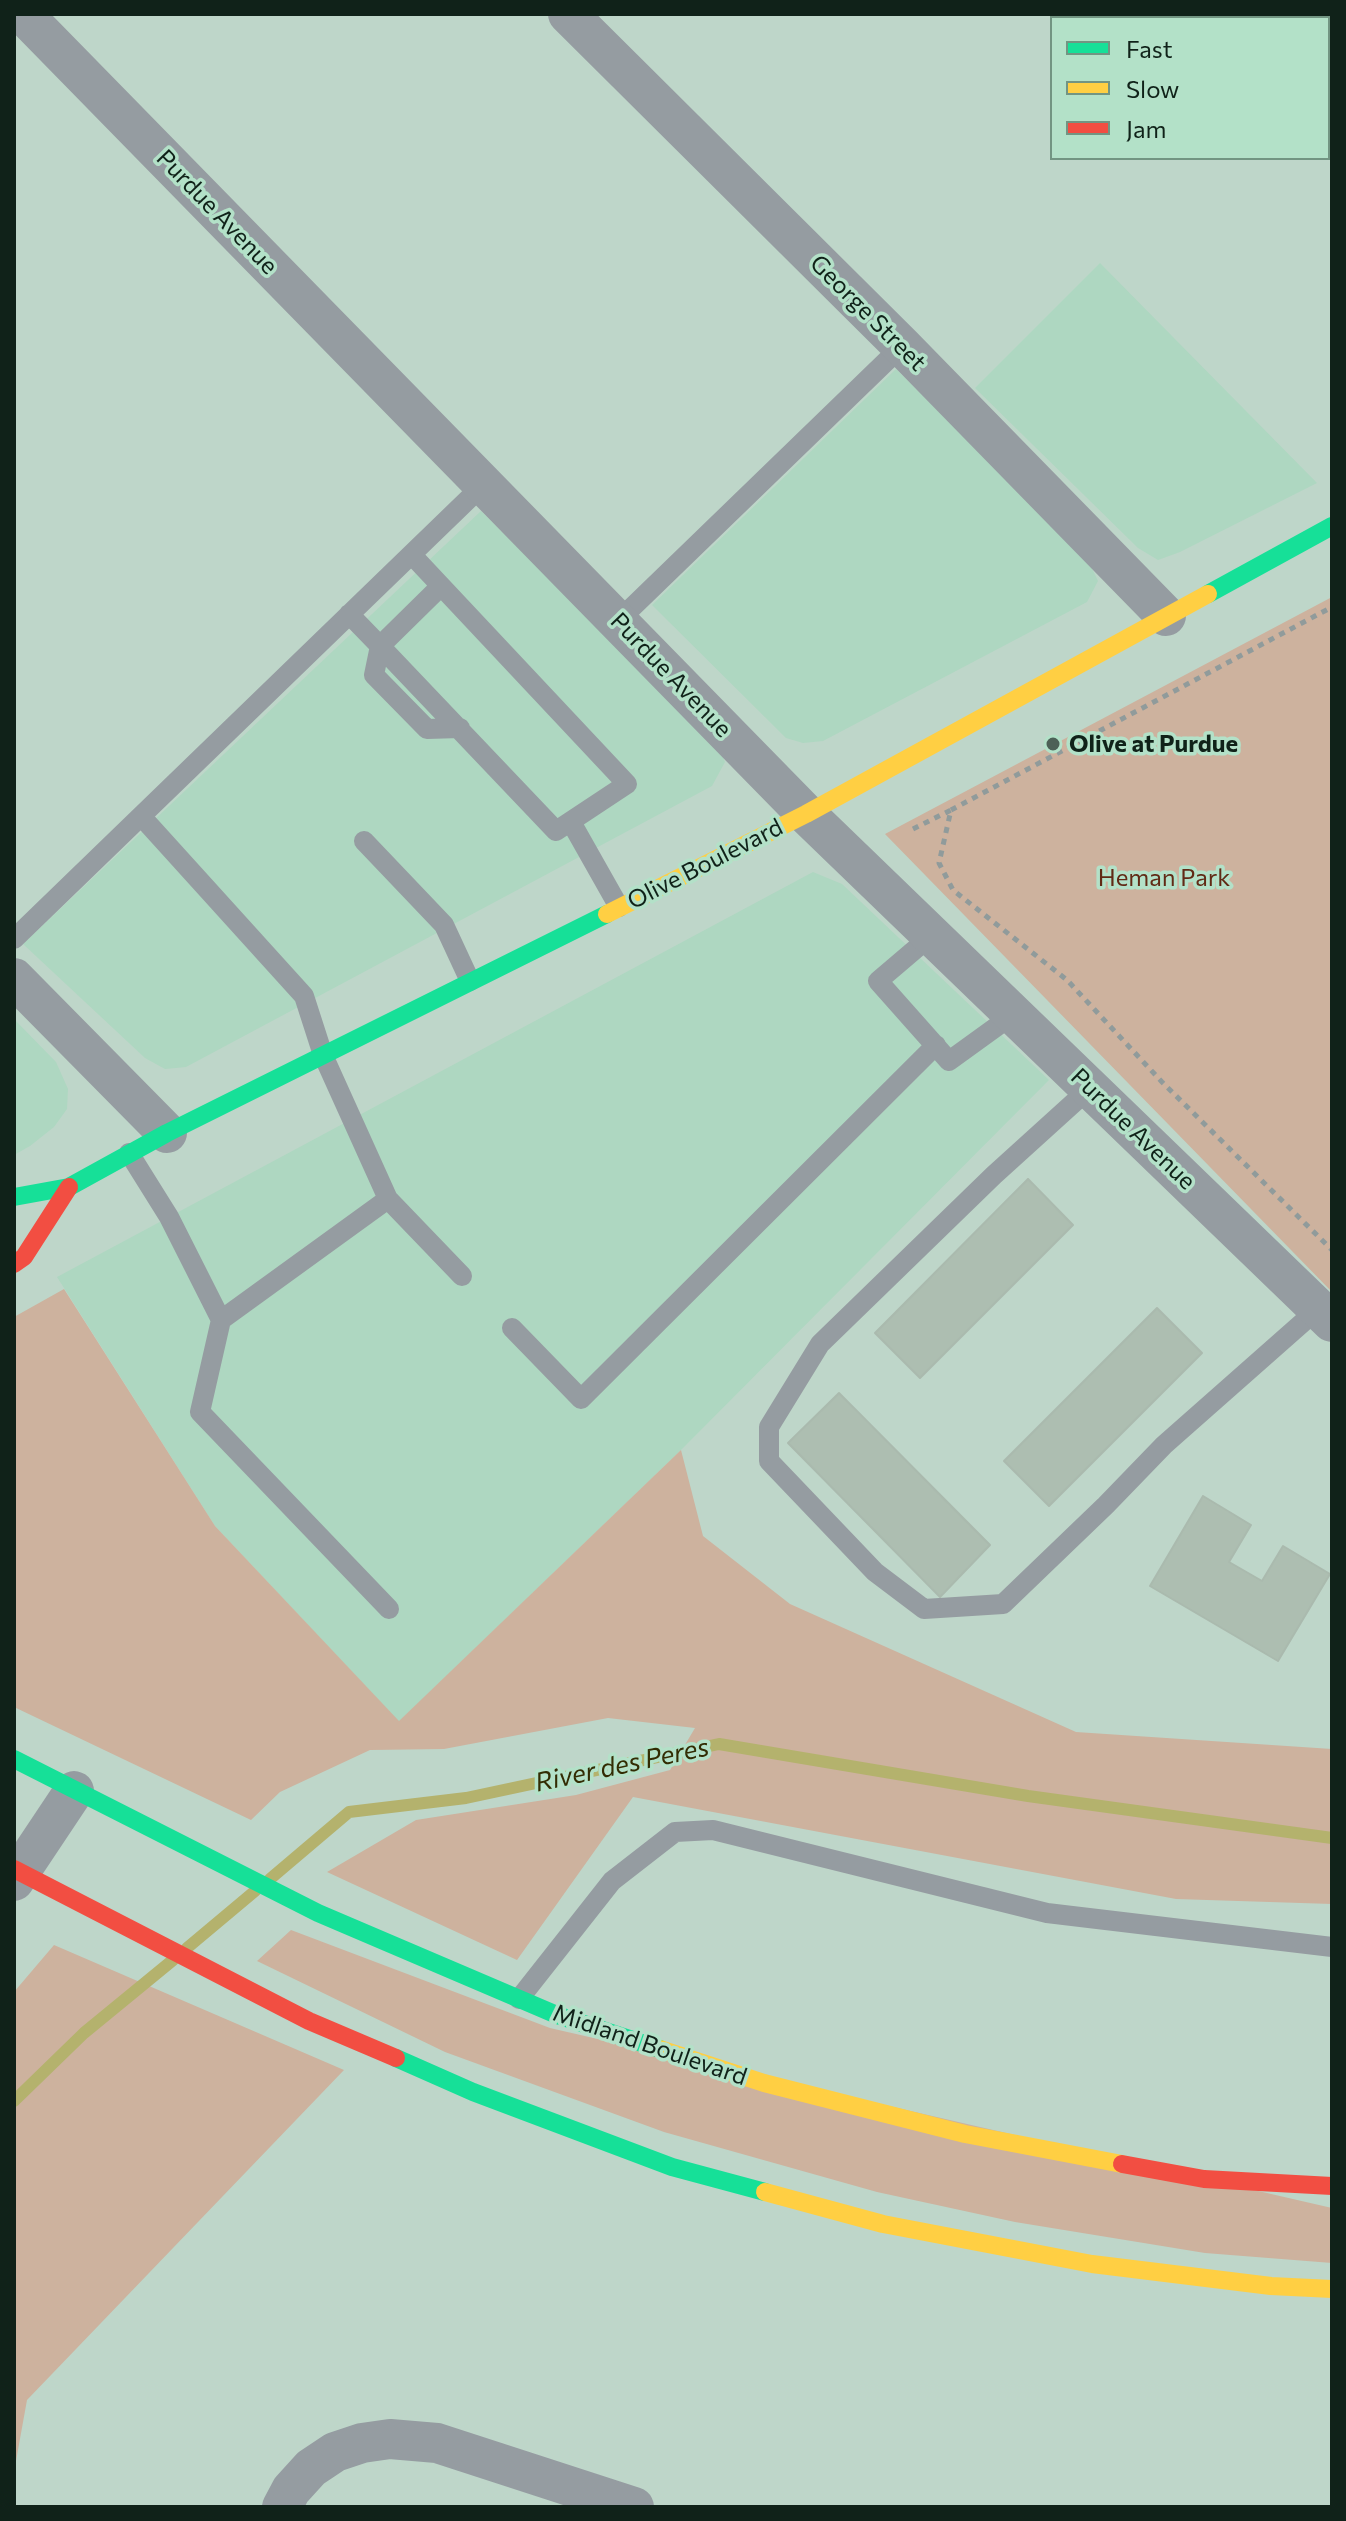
<!DOCTYPE html>
<html>
<head>
<meta charset="utf-8">
<style>
	body { margin:0 }
	#map { position:relative; width:1346px; height:2521px; overflow:hidden; background:#bed6c9; font-family:Commissioner,sans-serif }
	canvas { display:block }
	.frame { position:absolute; inset:0; border:16px solid #102219; pointer-events:none }
	.legend { position:absolute; left:1050px; top:16px; width:280px; height:144px; box-sizing:border-box; background:#b3e1c8; border:2px solid #729582; margin:0; padding:10px 14px; list-style:none; font-size:24px; color:#102219 }
	.legend li { display:flex; align-items:center; gap:16px; height:40px }
	.legend b { width:40px; border:2px solid #729582 }
</style>
</head>
<body>
<div id="map">
<canvas width="1346" height="2521"></canvas>
<div class="frame"></div>
<ul class="legend">
<li><b style="height:10px;background:#16e098"></b>Fast</li>
<li><b style="height:10px;background:#ffcf43"></b>Slow</li>
<li><b style="height:10px;background:#f24e42"></b>Jam</li>
</ul>
</div>
<script>
const ctx = document.querySelector('canvas').getContext('2d');
ctx.lineJoin = 'round';
function fillPath(path, color) {
  ctx.fillStyle = color;
  ctx.fill(path, 'evenodd');
}
function poly(rows) {
  const path = new Path2D();
  for (const r of rows) {
    path.moveTo(r[0], r[1]);
    for (let i = 2; i < r.length; i += 2) path.lineTo(r[i], r[i + 1]);
  }
  return path;
}
function strokePath(path, color, width, dash) {
  ctx.strokeStyle = color;
  ctx.lineWidth = width;
  ctx.lineCap = dash ? 'butt' : 'round';
  ctx.setLineDash(dash || []);
  ctx.stroke(path);
}
function write(font, color, halo, rows, align = 'center') {
  ctx.font = font + ' Commissioner,sans-serif';
  ctx.lineWidth = 7;
  ctx.setLineDash([]);
  ctx.textBaseline = 'middle';
  ctx.strokeStyle = halo;
  ctx.fillStyle = color;
  for (const [text, x, y, turn = 0] of rows) {
    ctx.save();
    ctx.translate(x, y);
    ctx.rotate((+turn || 0) * Math.PI / 180);
    ctx.textAlign = isNaN(turn) ? turn : align;
    if (halo) ctx.strokeText(text, 0, 0);
    ctx.fillText(text, 0, 0);
    ctx.restore();
  }
}
const built = poly([
	[1100,263,1317,483,1180,552,1158,560,1138,548,975,388],
	[896,369,1088,560,1098,581,1087,602,823,741,803,743,786,738,652,605],
	[481,511,719,748,725,762,712,786,186,1067,165,1069,145,1058,23,944],
	[813,872,842,884,1049,1080,681,1450,399,1722,215,1526,57,1277],
	[14,1019,56,1062,68,1089,67,1109,54,1127,30,1146,14,1155]
]);
const green = poly([
	[1332,597,1332,1292,885,834],
	[64,1289,215,1526,399,1721,681,1450,703,1536,790,1604,1076,1732,1332,1749,1332,1904,1176,1899,633,1797,517,1960,327,1872,416,1820,576,1795,670,1770,695,1728,608,1718,444,1749,370,1750,280,1792,251,1820,14,1707,14,1317],
	[291,1930,550,2028,1332,2208,1332,2263,1205,2253,1015,2222,877,2192,664,2132,445,2052,257,1961],
	[54,1945,344,2070,27,2400,14,2472,14,1992]
]);
const stream = poly([
	[270,1879,349,1812,466,1798,719,1744,1028,1796,1332,1838],
	[187,1948,255,1891],
	[14,2101,84,2033,173,1960]
]);
const building = poly([
	[1028,1179,1073,1225,920,1378,875,1333,1028,1179],
	[1157,1308,1202,1353,1049,1506,1004,1461,1157,1308],
	[839,1393,990,1545,940,1597,788,1443,839,1393],
	[1203,1496,1251,1525,1229,1562,1262,1581,1283,1546,1330,1574,1278,1661,1150,1586,1203,1496]
]);
const path = poly([
	[951,810,1332,607],
	[913,829,951,810,939,863,953,890,1067,980,1162,1082,1332,1250]
]);
const lane = poly([
	[412,555,627,784,556,831,380,646,440,587],
	[349,614,380,646,374,675,427,729,460,728],
	[618,621,902,346],
	[141,816,304,996,323,1055,388,1199,462,1276],
	[571,822,619,907],
	[364,841,444,925,470,981],
	[932,935,878,981,949,1061,1014,1014],
	[14,939,484,484],
	[1090,1088,994,1175,820,1344,769,1427,769,1461,875,1572,924,1609,1003,1604,1106,1505,1164,1445,1318,1309],
	[129,1153,169,1217,221,1320,388,1199],
	[221,1320,200,1412,389,1609],
	[512,1328,581,1399,936,1045],
	[519,1999,612,1881,675,1832,713,1830,1047,1913,1332,1947]
]);
const street = poly([
	[23,14,806,814,1332,1322],
	[568,14,902,346,1166,616],
	[14,978,167,1133],
	[14,1881,74,1791],
	[282,2507,291,2490,311,2468,335,2452,362,2443,390,2439,437,2443,634,2507]
]);
const fast = poly([
	[1208,594,1332,526],
	[14,1197,69,1187,167,1133,607,914],
	[14,1759,318,1913,557,2015,660,2049],
	[396,2058,473,2092,672,2167,765,2192]
]);
const slow = poly([
	[607,914,806,814,1208,594],
	[660,2049,764,2083,965,2134,1122,2164],
	[765,2192,883,2224,1092,2264,1271,2286,1332,2289]
]);
const jam = poly([
	[14,1264,24,1257,69,1187],
	[14,1869,309,2021,396,2058],
	[1122,2164,1204,2179,1332,2186]
]);
const markers = [
	[1053,744,8,"#4d6157"]
];
const streetNames = [
	["Purdue Avenue",217,212,46],
	["George Street",868,313,45],
	["Purdue Avenue",671,675,46],
	["Olive Boulevard",705,864,-27],
	["Purdue Avenue",1133,1129,44],
	["Midland Boulevard",650,2045,19]
];
const poiNames = [
	["Olive at Purdue",1069,744]
];
const parkNames = [
	["Heman Park",1164,878]
];
const waterNames = [
	["River des Peres",622,1765,-12]
];
fillPath(built, '#aed7c1');
fillPath(green, '#cdb29e');
strokePath(stream, '#b4b26d', 12);
fillPath(building, '#adbeb1');
strokePath(building, '#aabaae', 2);
strokePath(path, '#909b9b', 5, [6, 6]);
strokePath(lane, '#959ca1', 20);
strokePath(street, '#959ca1', 40);
strokePath(fast, '#16e098', 18);
strokePath(slow, '#ffcf43', 18);
strokePath(jam, '#f24e42', 18);
for (const [x, y, r, color] of markers) {
  const dot = new Path2D();
  dot.arc(x, y, r, 0, 2 * Math.PI);
  ctx.fillStyle = color;
  ctx.fill(dot);
  strokePath(dot, '#b3e1c8', 3);
}
write('24px', '#102219', '#b3e1c8', streetNames);
write('bold 24px', '#102219', '#b3e1c8', poiNames, 'left');
write('24px', '#612a15', '#b3e1c8', parkNames);
write('italic 26px', '#322c03', '#b3e1c8', waterNames);
</script>
</body>
</html>
